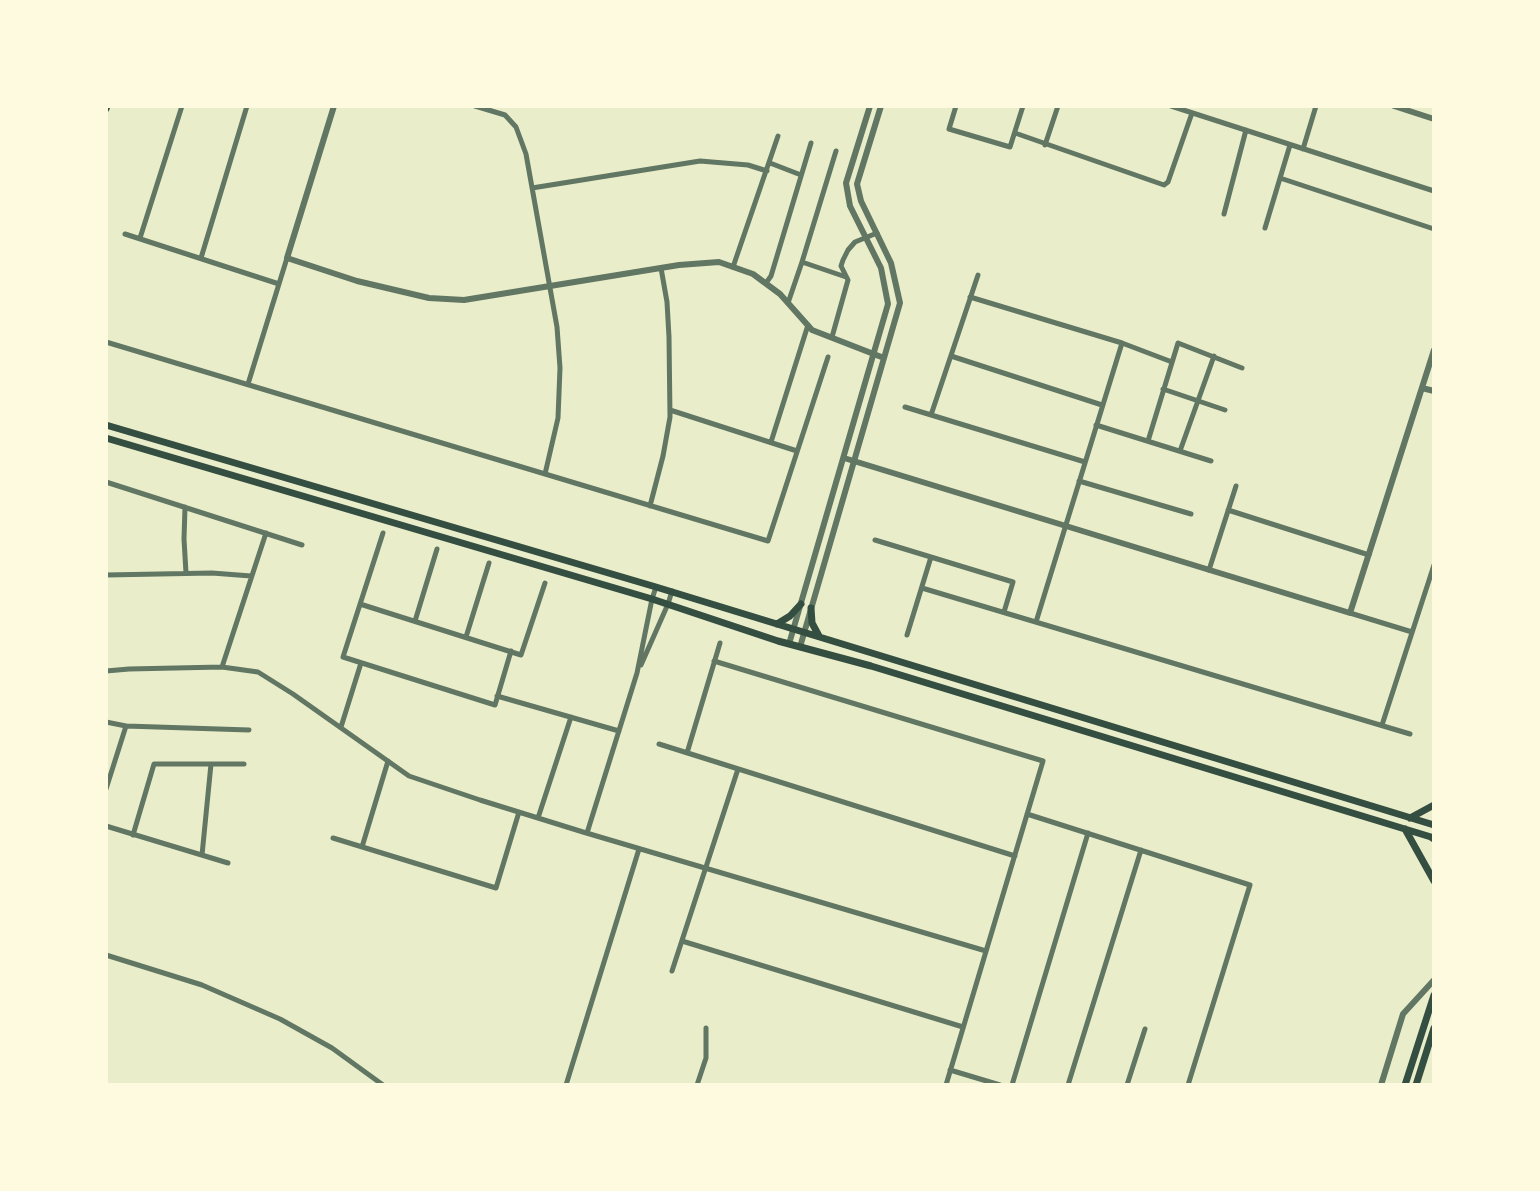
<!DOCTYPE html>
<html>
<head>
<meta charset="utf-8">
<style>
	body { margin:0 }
	#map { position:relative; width:1540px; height:1191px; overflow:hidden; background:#e9edc9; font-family:Arial,sans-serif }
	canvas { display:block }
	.frame { position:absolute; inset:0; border:108px solid #fefae0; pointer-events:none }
</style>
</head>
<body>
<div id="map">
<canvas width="1540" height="1191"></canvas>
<div class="frame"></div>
</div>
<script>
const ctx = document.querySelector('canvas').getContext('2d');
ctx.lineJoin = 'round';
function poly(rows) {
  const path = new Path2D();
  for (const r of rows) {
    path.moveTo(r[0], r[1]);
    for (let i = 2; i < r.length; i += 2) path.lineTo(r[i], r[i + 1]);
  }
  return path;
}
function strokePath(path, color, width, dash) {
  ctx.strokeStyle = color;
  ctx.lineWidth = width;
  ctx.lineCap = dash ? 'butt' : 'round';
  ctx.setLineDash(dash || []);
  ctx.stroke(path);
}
const minor = poly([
	[475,106,505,115,516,127,526,154,557,327,560,368,558,418,545,474],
	[956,106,949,129,1010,147,1023,106],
	[1171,106,1434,191],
	[1015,133,1164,185,1168,182,1192,113],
	[1045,145,1058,106],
	[1303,149,1316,106],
	[770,163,801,175],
	[1280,178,1434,229],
	[532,188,700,161,748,165,767,171],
	[1224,214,1246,130],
	[1265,228,1290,145],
	[125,234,279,284],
	[140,238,182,106],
	[201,258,247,106],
	[802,262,836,151],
	[733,267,778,136],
	[766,283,771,276,811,143],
	[970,297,1122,343,1172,362],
	[788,303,802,262,846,277],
	[832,337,848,280,841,266,843,260,848,250,855,242,877,233],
	[106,342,768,541,828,357],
	[951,356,1102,405],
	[248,384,287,258],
	[1163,389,1225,410],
	[905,407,1085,462],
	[670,410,797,451],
	[931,415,978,275],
	[1096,425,1211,461],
	[1148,441,1178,343,1242,368],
	[771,442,808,325],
	[1180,451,1214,356],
	[1079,481,1191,514],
	[106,482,302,545],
	[650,506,663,456,670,417,669,337,667,302,661,268],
	[185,507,184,539,186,573],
	[1228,510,1369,555],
	[383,533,343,657,495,705,511,651],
	[875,540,1013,582,1004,612],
	[1209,570,1236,486],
	[106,575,212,573,251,576],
	[922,588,1410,734],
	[360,604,521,655,545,583],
	[1350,613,1412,632],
	[415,621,437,549],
	[1036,622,1122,343],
	[907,635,931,557],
	[466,637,489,563],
	[714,661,1043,761,946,1085],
	[641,665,668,604,672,591],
	[222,667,266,533],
	[106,671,129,669,222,667,258,672,293,694,409,776,480,800,583,832,986,951],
	[497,696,619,731],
	[106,722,126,726,249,730],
	[1382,725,1434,565],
	[341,727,361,663],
	[659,744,1015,856],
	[687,753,720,643],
	[106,789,126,726],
	[1027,814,1250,885,1188,1085],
	[538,818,571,717],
	[106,826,228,863],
	[587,833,637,673,652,599,656,587],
	[133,835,154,764,244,764],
	[333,838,496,888,519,812],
	[362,847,388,761],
	[202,855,211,764],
	[682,941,963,1027],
	[106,955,202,985,280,1019,332,1048,383,1085],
	[672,971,738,769],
	[950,1070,1000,1085],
	[566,1085,639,849],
	[697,1085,706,1058,706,1028],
	[1012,1085,1088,833],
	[1068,1085,1141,850],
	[1127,1085,1145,1029]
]);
const tertiary = poly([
	[334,106,287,258,357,281,429,298,464,300,679,265,719,262,753,274,780,294,812,330,884,358],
	[1394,106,1434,119],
	[1422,388,1434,391],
	[844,458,1350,613,1434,350],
	[789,644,888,304,881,268,850,206,846,183,870,106],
	[800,647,900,303,891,263,861,201,857,184,881,106],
	[1381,1085,1403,1014,1434,980]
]);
const secondary = poly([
	[106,109,107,106],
	[106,425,656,587,1434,825],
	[106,438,652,599,778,641,871,666,1431,837,1434,839],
	[811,608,812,623,819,636],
	[777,624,790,616,801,604],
	[1410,818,1434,805],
	[1405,829,1434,881],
	[1405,1085,1434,995],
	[1416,1085,1434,1028]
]);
strokePath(minor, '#617663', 5);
strokePath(tertiary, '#617663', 6);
strokePath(secondary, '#344e41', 7);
</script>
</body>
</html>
